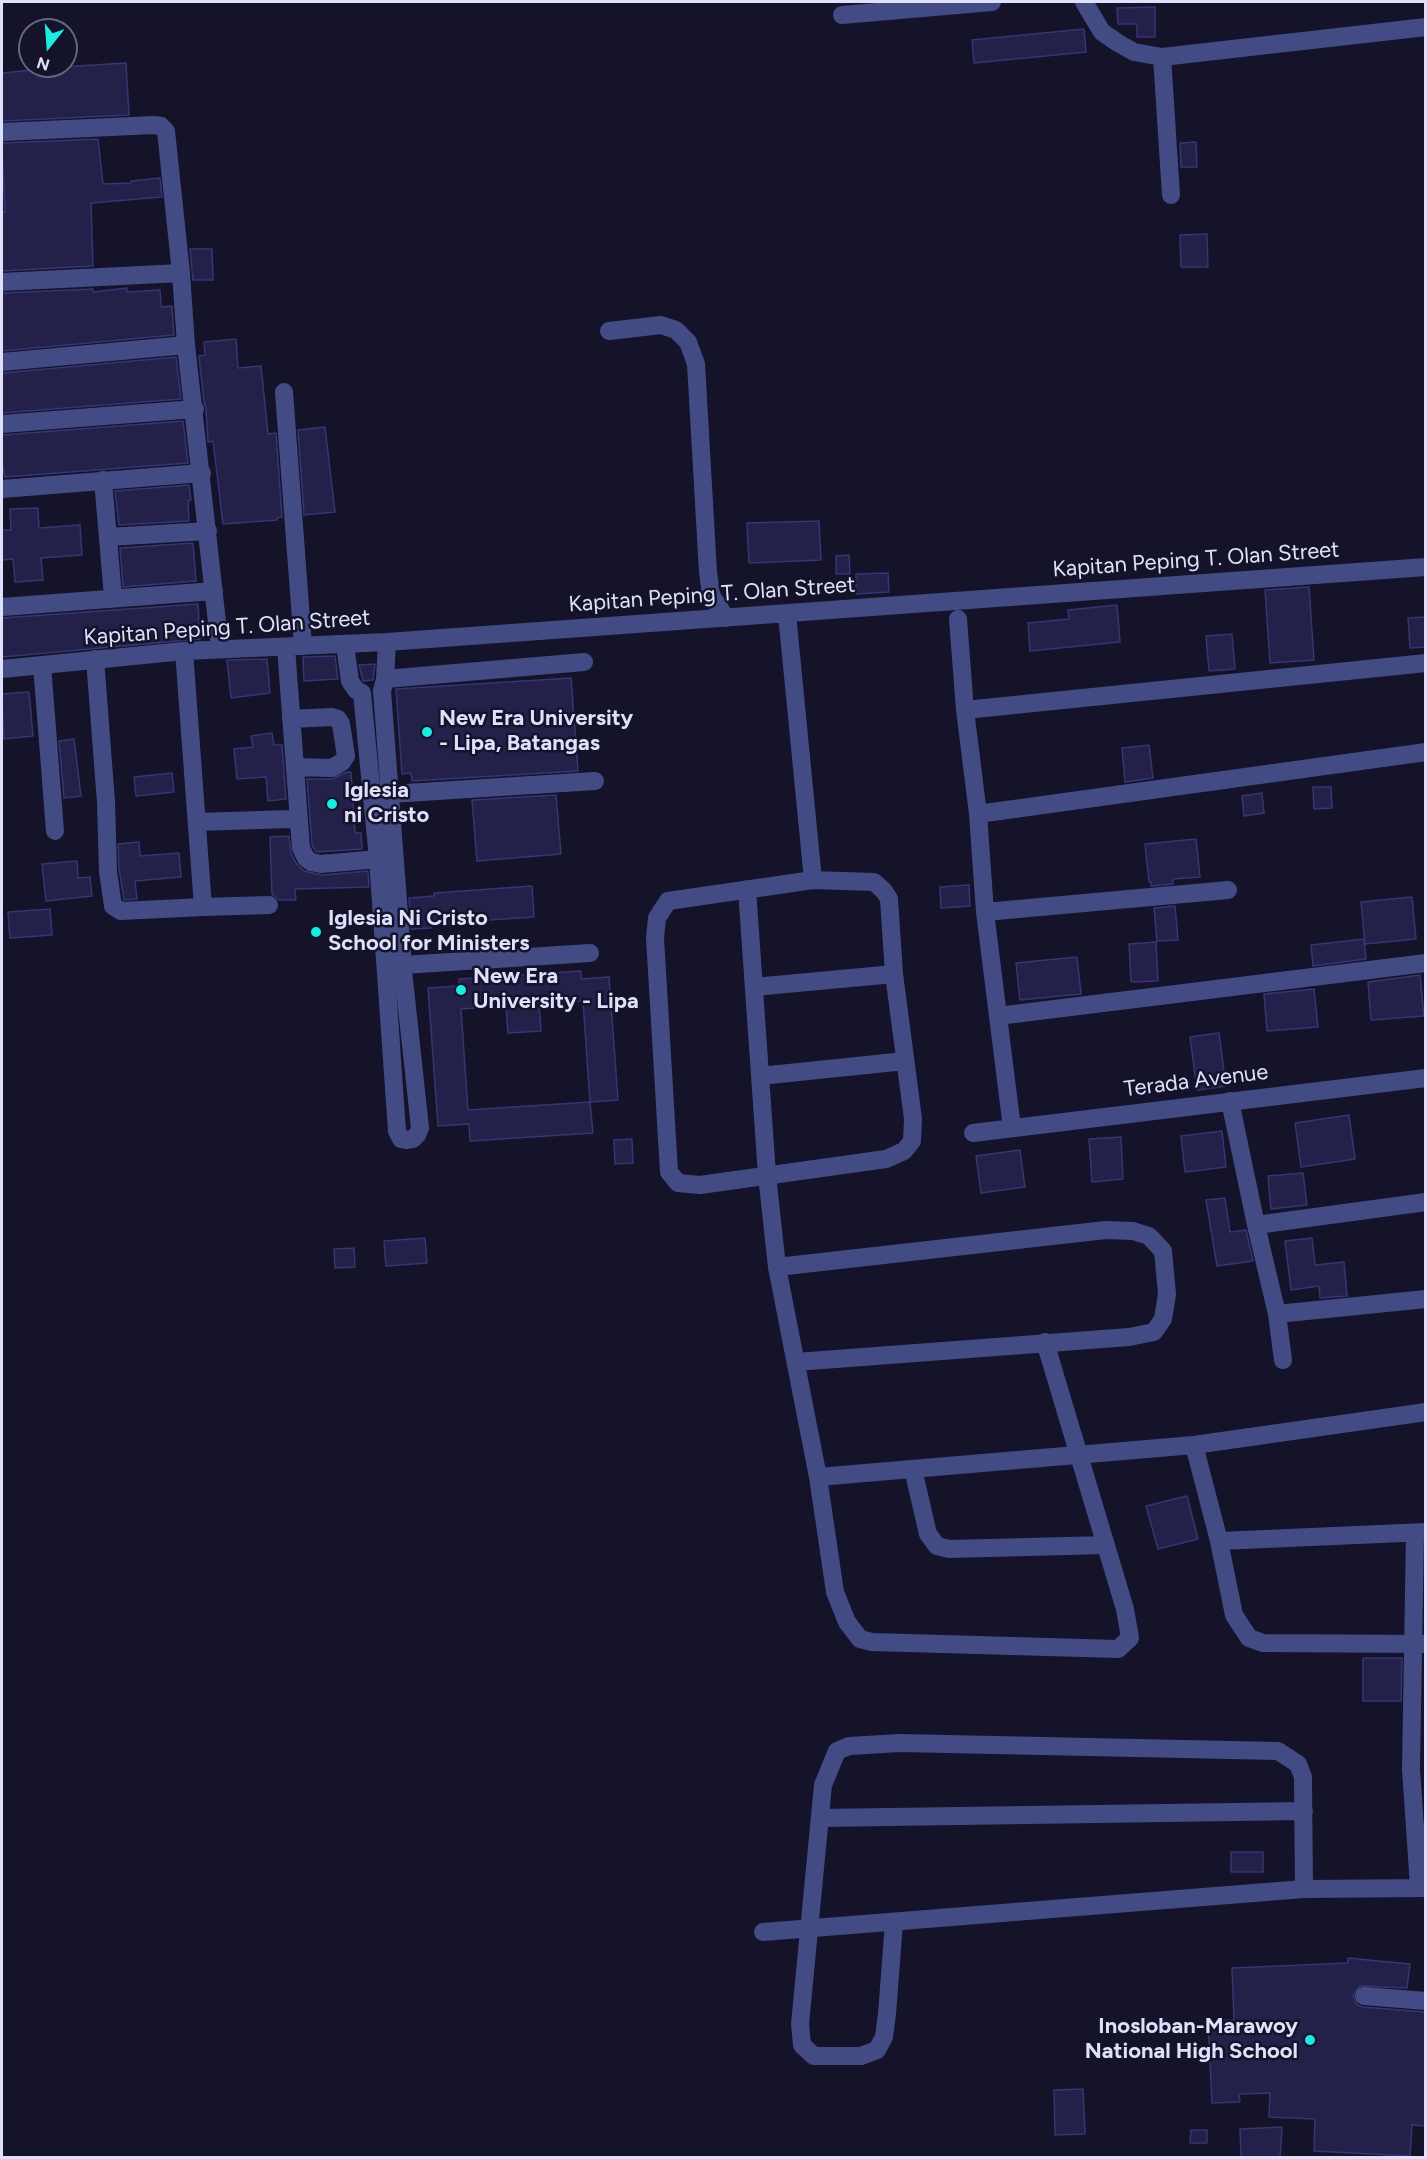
<!DOCTYPE html>
<html>
<head>
<meta charset="utf-8">
<style>
	body { margin:0 }
	#map { position:relative; width:1427px; height:2159px; overflow:hidden; background:#14132a; font-family:Figtree,sans-serif }
	canvas { display:block }
	.frame { position:absolute; inset:0; border:3px solid #dfe0fc; pointer-events:none }
	.north { position:absolute; left:18px; top:18px; width:60px; height:60px; box-sizing:border-box; background:#14132a; border:2px solid #65657e; border-radius:50%; rotate:197deg; font-size:16px; font-weight:700; line-height:24px; text-align:center; color:#dfe0fc }
	.north::after { content:''; display:block; margin:auto; width:21px; height:27px; background:#1cebde; clip-path:polygon(50% 0,100% 100%,50% 72%,0 100%) }
</style>
</head>
<body>
<div id="map">
<canvas width="1427" height="2159"></canvas>
<div class="frame"></div>
<div class="north">N</div>
</div>
<script>
const ctx = document.querySelector('canvas').getContext('2d');
ctx.lineJoin = 'round';
function fillPath(path, color) {
  ctx.fillStyle = color;
  ctx.fill(path, 'evenodd');
}
function poly(rows) {
  const path = new Path2D();
  for (const r of rows) {
    path.moveTo(r[0], r[1]);
    for (let i = 2; i < r.length; i += 2) path.lineTo(r[i], r[i + 1]);
  }
  return path;
}
function strokePath(path, color, width, dash) {
  ctx.strokeStyle = color;
  ctx.lineWidth = width;
  ctx.lineCap = dash ? 'butt' : 'round';
  ctx.setLineDash(dash || []);
  ctx.stroke(path);
}
function write(font, color, halo, rows, align = 'center') {
  ctx.font = font + ' Figtree,sans-serif';
  ctx.lineWidth = 5;
  ctx.setLineDash([]);
  ctx.textBaseline = 'middle';
  ctx.strokeStyle = halo;
  ctx.fillStyle = color;
  for (const [text, x, y, turn = 0] of rows) {
    ctx.save();
    ctx.translate(x, y);
    ctx.rotate((+turn || 0) * Math.PI / 180);
    ctx.textAlign = isNaN(turn) ? turn : align;
    if (halo) ctx.strokeText(text, 0, 0);
    ctx.fillText(text, 0, 0);
    ctx.restore();
  }
}
const building = poly([
	[1155,7,1155,37,1137,37,1137,24,1118,24,1117,8,1155,7],
	[1084,29,1086,52,974,63,972,40,1084,29],
	[126,63,129,115,2,121,2,73,42,69,42,66,61,67,126,63],
	[98,139,103,184,131,183,131,181,160,178,162,197,91,203,93,266,2,271,2,212,5,212,2,143,98,139],
	[1196,142,1197,167,1181,167,1180,143,1196,142],
	[1207,234,1208,267,1181,267,1180,235,1207,234],
	[190,249,212,249,213,280,193,280,190,249],
	[127,288,127,292,160,290,161,307,172,306,174,335,2,351,2,293,93,289,93,292,127,288],
	[236,339,238,368,261,366,268,434,276,433,282,517,277,518,277,520,223,524,213,441,208,442,206,408,204,402,199,356,205,355,204,342,236,339],
	[176,357,181,399,2,413,2,373,176,357],
	[183,421,188,463,5,477,2,461,2,435,183,421],
	[325,427,335,512,304,515,298,430,325,427],
	[189,485,191,500,188,501,189,521,119,525,115,491,189,485],
	[38,508,39,528,80,525,82,555,41,558,43,580,15,582,13,559,2,560,2,530,11,530,10,509,38,508],
	[819,521,821,560,749,563,747,523,819,521],
	[193,543,196,581,123,587,120,548,193,543],
	[849,555,850,574,836,574,836,556,849,555],
	[888,573,889,592,856,594,856,574,888,573],
	[1307,587,1309,587,1314,660,1270,663,1265,590,1307,587],
	[198,604,200,639,2,657,2,618,198,604],
	[1117,605,1120,642,1030,651,1028,623,1069,619,1068,610,1117,605],
	[1425,617,1425,647,1410,648,1408,618,1425,617],
	[1232,634,1235,669,1209,671,1206,636,1232,634],
	[335,656,338,679,304,681,303,657,335,656],
	[267,659,270,693,231,698,227,660,267,659],
	[375,664,373,680,363,681,359,665,375,664],
	[571,678,578,771,412,781,411,773,402,774,396,689,571,678],
	[29,692,33,736,4,739,2,694,29,692],
	[272,733,274,745,282,745,286,799,268,801,266,777,237,779,234,749,253,747,251,736,272,733],
	[74,739,81,796,64,798,59,741,74,739],
	[1149,745,1153,778,1125,782,1122,748,1149,745],
	[347,772,351,772,355,833,361,833,362,849,316,852,312,845,307,779,332,779,347,772],
	[172,773,174,792,136,796,134,777,172,773],
	[1313,787,1331,787,1332,808,1314,809,1313,787],
	[1262,793,1264,813,1244,816,1242,796,1262,793],
	[556,795,561,854,477,861,472,800,556,795],
	[289,836,291,853,296,863,304,871,322,875,368,871,369,887,295,889,296,900,279,900,272,894,270,837,289,836],
	[1196,839,1200,877,1173,879,1173,884,1151,886,1151,882,1149,882,1145,844,1196,839],
	[139,842,140,856,179,853,181,877,135,881,137,899,124,900,119,868,118,844,139,842],
	[77,861,78,878,90,877,92,896,46,901,42,864,77,861],
	[969,885,970,906,941,908,940,887,969,885],
	[532,886,534,917,431,924,431,928,411,929,409,898,434,896,434,893,532,886],
	[1412,897,1416,939,1365,944,1361,902,1412,897],
	[1175,906,1178,940,1157,941,1154,908,1175,906],
	[50,909,52,935,10,938,8,912,50,909],
	[1364,939,1366,959,1313,966,1311,945,1364,939],
	[1156,942,1158,981,1131,982,1129,944,1156,942],
	[1077,957,1081,994,1020,1000,1016,963,1077,957],
	[581,971,581,979,609,977,618,1100,590,1102,593,1133,470,1141,469,1124,438,1126,428,988,459,986,459,979,581,971],
	[583,1001,590,1102,468,1110,461,1009,506,1006,508,1033,541,1031,539,1003,583,1001],
	[1420,975,1424,1016,1371,1020,1368,982,1420,975],
	[1314,989,1318,1027,1267,1031,1264,994,1314,989],
	[1219,1033,1226,1086,1197,1090,1190,1037,1219,1033],
	[1349,1115,1355,1159,1301,1167,1295,1123,1349,1115],
	[1222,1131,1226,1167,1185,1172,1181,1136,1222,1131],
	[1121,1137,1123,1179,1092,1182,1089,1139,1121,1137],
	[632,1139,633,1163,615,1164,614,1140,632,1139],
	[1020,1150,1025,1187,981,1193,976,1156,1020,1150],
	[1303,1173,1307,1205,1271,1209,1268,1176,1303,1173],
	[1225,1198,1230,1232,1246,1230,1253,1261,1217,1266,1206,1200,1225,1198],
	[425,1238,427,1263,386,1266,384,1241,425,1238],
	[1312,1238,1315,1265,1344,1262,1347,1296,1320,1298,1319,1286,1291,1290,1285,1241,1312,1238],
	[354,1248,355,1267,335,1268,334,1249,354,1248],
	[1187,1496,1198,1539,1158,1549,1146,1506,1187,1496],
	[1363,1658,1402,1658,1401,1701,1363,1701,1363,1658],
	[1231,1852,1263,1852,1263,1872,1231,1872,1231,1852],
	[1348,1958,1410,1964,1407,1988,1360,1986,1353,1995,1357,2005,1363,2007,1425,2012,1425,2126,1412,2125,1410,2156,1314,2151,1315,2119,1269,2117,1270,2093,1239,2094,1240,2102,1212,2103,1208,2021,1234,2020,1232,1968,1348,1963,1348,1958],
	[1083,2089,1085,2134,1055,2135,1054,2090,1083,2089],
	[1282,2127,1280,2157,1241,2157,1240,2129,1282,2127],
	[1191,2130,1207,2130,1207,2143,1190,2143,1191,2130]
]);
const minor = poly([
	[1084,2,1102,32,1118,43,1134,52,1162,57,1426,27],
	[842,15,992,2],
	[1162,57,1171,195],
	[2,132,154,125,161,126,166,131,181,273,186,345,220,649],
	[2,282,181,273],
	[609,331,661,325,676,330,688,342,696,364,708,572,711,595,726,618],
	[2,362,186,345],
	[284,392,303,646],
	[2,424,195,409],
	[103,480,113,597],
	[2,489,202,473],
	[108,537,208,531],
	[2,607,214,591],
	[787,614,813,880],
	[958,619,965,710,978,814,985,912,1012,1128],
	[345,645,350,681,356,690,362,693,378,859,397,1131,401,1139,406,1140,413,1139,417,1135,420,1128,404,980,382,691,385,679,387,642],
	[286,647,301,848,306,858,311,862,321,864,390,858],
	[95,659,106,802,108,872,113,906,121,911,203,907,184,651],
	[42,665,55,831],
	[2,669,184,651,387,642,1426,567],
	[385,679,584,662],
	[965,710,1426,663],
	[291,719,332,717,338,719,341,724,346,756,342,762,332,768,295,767],
	[390,794,595,781],
	[978,814,1426,752],
	[197,822,291,819],
	[813,880,874,882,884,891,889,899,894,974,913,1119,912,1141,904,1151,886,1159,700,1185,678,1183,669,1172,655,938,657,918,668,901,813,880],
	[747,889,767,1175,777,1267,818,1477,835,1592,847,1622,860,1639,872,1642,1118,1649,1130,1638,1125,1609,1045,1342],
	[203,907,269,905],
	[985,912,1228,890],
	[403,965,590,953],
	[754,987,894,974],
	[998,1016,1426,963],
	[760,1076,905,1061],
	[1230,1101,1256,1225,1277,1314,1283,1360],
	[973,1133,1426,1078],
	[1256,1225,1426,1202],
	[777,1267,1106,1230,1133,1231,1149,1236,1163,1251,1167,1294,1163,1319,1154,1332,1129,1337,796,1362],
	[1277,1314,1426,1299],
	[1194,1445,1219,1541,1234,1615,1249,1638,1263,1643,1426,1644],
	[913,1469,928,1534,937,1546,949,1549,1106,1545],
	[818,1477,1194,1445,1426,1412],
	[1415,1533,1411,1769,1419,1887],
	[1219,1541,1426,1532],
	[820,1818,1304,1811],
	[894,1922,887,2014,884,2037,877,2050,861,2056,814,2056,802,2045,800,2024,823,1785,837,1751,849,1746,900,1743,1278,1751,1298,1764,1303,1777,1304,1889],
	[763,1932,1304,1889,1426,1888],
	[1364,1996,1426,2001]
]);
const markers = [
	[427,732,6,"#1cebde"],
	[332,804,6,"#1cebde"],
	[316,932,6,"#1cebde"],
	[461,990,6,"#1cebde"],
	[1310,2040,6,"#1cebde"]
];
const streetNames = [
	["Kapitan Peping T. Olan Street",1196,560,-4],
	["Kapitan Peping T. Olan Street",712,595,-4],
	["Kapitan Peping T. Olan Street",227,628,-4],
	["Terada Avenue",1196,1081,-7]
];
const poiNames = [
	["New Era University",439,719],
	["- Lipa, Batangas",439,744],
	["Iglesia",344,791],
	["ni Cristo",344,816],
	["Iglesia Ni Cristo",328,919],
	["School for Ministers",328,944],
	["New Era",473,977],
	["University - Lipa",473,1002],
	["Inosloban-Marawoy",1298,2027,"right"],
	["National High School",1298,2052,"right"]
];
fillPath(building, '#232149');
strokePath(building, '#373573', 1.5);
strokePath(minor, '#434b84', 18);
for (const [x, y, r, color] of markers) {
  const dot = new Path2D();
  dot.arc(x, y, r, 0, 2 * Math.PI);
  ctx.fillStyle = color;
  ctx.fill(dot);
  strokePath(dot, '#14132a', 2);
}
write('22px', '#dfe0fc', '#14132a', streetNames);
write('bold 22px', '#dfe0fc', '#14132a', poiNames, 'left');
</script>
</body>
</html>
